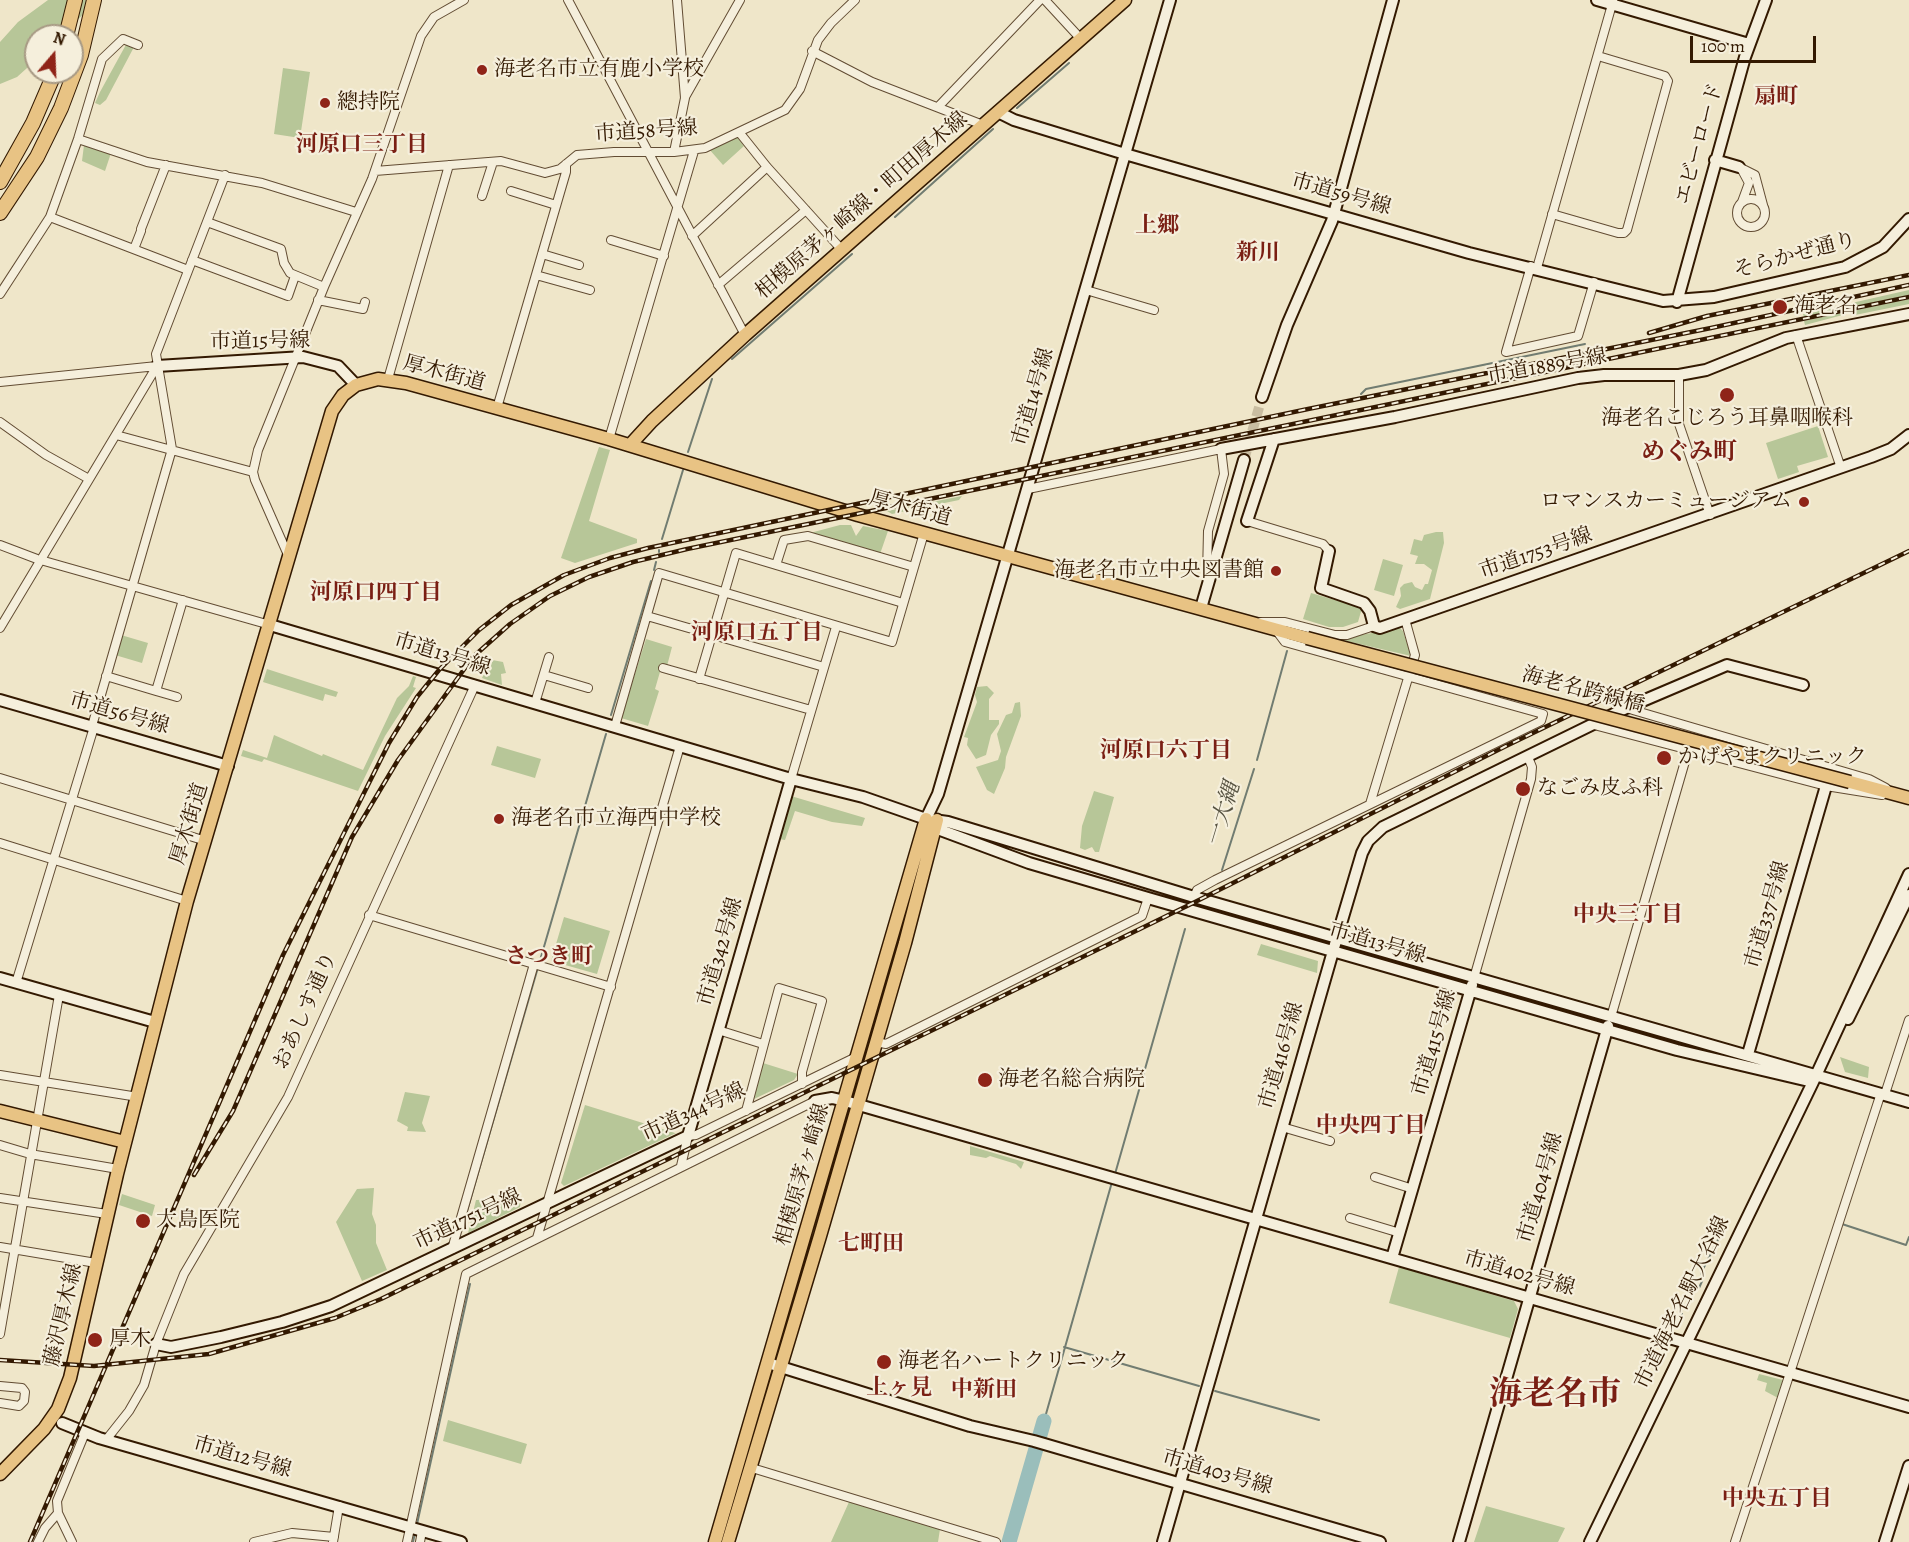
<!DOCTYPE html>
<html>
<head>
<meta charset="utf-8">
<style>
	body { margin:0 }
	#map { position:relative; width:1909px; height:1542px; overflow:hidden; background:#efe6c9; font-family:Alegreya,serif }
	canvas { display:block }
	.north { position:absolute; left:24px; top:24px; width:60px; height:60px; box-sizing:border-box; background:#f5efdc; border:2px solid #a79984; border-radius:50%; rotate:19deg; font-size:16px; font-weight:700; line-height:24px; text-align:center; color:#331901 }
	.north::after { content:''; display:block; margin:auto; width:21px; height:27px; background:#8f2418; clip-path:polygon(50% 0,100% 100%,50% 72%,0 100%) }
	.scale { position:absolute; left:1690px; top:36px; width:126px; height:27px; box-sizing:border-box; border:3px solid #331901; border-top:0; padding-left:8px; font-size:18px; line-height:21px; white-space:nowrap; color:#331901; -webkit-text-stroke:4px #f5efdc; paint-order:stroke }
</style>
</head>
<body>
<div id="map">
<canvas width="1909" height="1542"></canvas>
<div class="north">N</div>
<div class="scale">100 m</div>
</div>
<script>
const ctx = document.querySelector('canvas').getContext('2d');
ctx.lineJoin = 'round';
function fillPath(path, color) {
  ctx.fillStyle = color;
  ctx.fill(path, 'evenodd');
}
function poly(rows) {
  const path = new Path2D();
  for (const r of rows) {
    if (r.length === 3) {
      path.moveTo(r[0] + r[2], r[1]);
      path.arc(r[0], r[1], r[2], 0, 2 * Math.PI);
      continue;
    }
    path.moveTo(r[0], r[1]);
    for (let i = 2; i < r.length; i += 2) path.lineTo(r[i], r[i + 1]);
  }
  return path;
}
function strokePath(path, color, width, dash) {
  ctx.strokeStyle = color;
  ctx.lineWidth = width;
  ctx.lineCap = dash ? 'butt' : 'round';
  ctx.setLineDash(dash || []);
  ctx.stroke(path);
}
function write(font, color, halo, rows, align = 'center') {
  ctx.font = font + ' Alegreya,"Noto Serif JP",serif';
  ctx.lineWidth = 4.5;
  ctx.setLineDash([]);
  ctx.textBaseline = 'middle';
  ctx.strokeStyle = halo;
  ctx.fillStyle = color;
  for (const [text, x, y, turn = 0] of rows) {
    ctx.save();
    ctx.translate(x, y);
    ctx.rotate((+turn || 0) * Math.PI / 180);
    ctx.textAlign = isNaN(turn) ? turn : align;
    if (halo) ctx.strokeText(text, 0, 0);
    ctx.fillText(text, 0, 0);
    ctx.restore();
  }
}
const green = poly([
	[48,0,98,0,61,36,36,36,36,60,17,77,0,84,0,42,18,22],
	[128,41,134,47,106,100,100,105,95,103,100,92],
	[283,68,310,72,300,138,274,134],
	[736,135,744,146,723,165,709,149],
	[84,145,111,153,105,171,82,161],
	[1909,290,1909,295,1804,317,1803,314],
	[1909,299,1909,304,1855,315,1854,312,1805,325,1804,321],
	[1818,426,1828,457,1797,466,1799,472,1778,479,1766,443],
	[599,447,610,450,589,521,637,539,637,543,575,563,561,558],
	[962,496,959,500,892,514,887,511],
	[840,525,851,525,856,536,863,526,888,531,880,554,810,533],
	[1436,532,1443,532,1444,543,1430,599,1400,609,1396,607,1401,596,1400,588,1404,584,1412,582,1415,587,1422,590,1425,584,1428,584,1432,570,1424,564,1415,564,1418,556,1410,554,1414,539,1422,541,1424,535],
	[1383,559,1403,565,1394,596,1374,590],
	[1311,593,1362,608,1358,622,1343,627,1329,627,1303,619],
	[1400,628,1403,631,1411,656,1338,639],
	[121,635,148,643,142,663,115,655],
	[646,639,672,647,667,666,662,665,655,689,659,691,648,726,621,718],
	[487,659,503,662,506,673,501,674,502,685,482,678,486,670,481,667],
	[267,669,338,692,336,697,325,694,323,701,263,682],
	[413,676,416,677,413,687,416,688,385,736,358,791,264,759,262,762,241,756,243,750,267,758,274,735,322,756,323,754,363,770,397,698,409,686],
	[987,686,994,693,989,699,989,720,999,720,999,724,991,735,986,755,976,759,967,745,968,738,964,737,977,702,975,695,977,687],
	[1020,702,1021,716,1006,757,1005,768,994,794,987,790,976,767,998,760,1001,751,997,734,1006,715,1012,713,1015,703],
	[497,746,541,759,535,778,491,765],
	[1094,791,1114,797,1099,852,1095,852,1092,847,1085,850,1080,848,1082,826],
	[791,796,865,818,862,826,832,822,795,811,785,840,779,839],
	[564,917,610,931,597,974,551,961],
	[1261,944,1318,961,1317,973,1257,955],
	[1840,1057,1869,1067,1868,1078,1845,1072],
	[763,1063,798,1074,794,1080,754,1099],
	[405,1092,430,1096,422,1123,426,1132,407,1131,408,1127,397,1121],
	[585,1105,675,1133,676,1133,564,1186,561,1183],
	[970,1146,1024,1162,1021,1169,1016,1164,990,1156,986,1158,970,1155],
	[374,1188,372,1214,376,1225,376,1243,387,1270,362,1281,336,1222,357,1189],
	[122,1194,155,1205,152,1216,119,1205],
	[521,1199,520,1207,468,1233,476,1200],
	[1399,1267,1514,1301,1518,1309,1510,1338,1389,1303],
	[1759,1374,1783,1380,1778,1398,1765,1391,1767,1383,1757,1380],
	[448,1420,527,1444,521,1464,443,1441],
	[849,1502,940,1529,938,1542,831,1542],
	[1486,1506,1565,1528,1558,1542,1474,1542]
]);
const stream = poly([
	[1017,108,1069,63],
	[895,217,993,129],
	[732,359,852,254],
	[1361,394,1366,389,1585,344],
	[688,452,712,379],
	[662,539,683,470],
	[659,552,659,550],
	[654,570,656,562],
	[611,715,651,581],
	[1257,760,1287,651],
	[1222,870,1254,769],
	[1115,1174,1185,929],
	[1842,1224,1906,1245,1909,1237],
	[462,1228,606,734],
	[1699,1288,1703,1279,1701,1273,1723,1230],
	[1680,1321,1682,1314],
	[1064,1347,1199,1386],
	[1215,1391,1319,1420],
	[1044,1421,1112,1182],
	[417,1524,470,1284],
	[413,1542,415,1533]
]);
const river = poly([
	[1009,1542,1044,1421]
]);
const secondaryTunnel = poly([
	[1244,460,1262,397]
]);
const street = poly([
	[568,0,745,335],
	[1045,0,1080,38],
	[812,51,872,82,983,125],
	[685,97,740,0],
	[938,107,1040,0],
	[739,132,767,167,842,250],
	[78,139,147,162,262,183,356,212],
	[674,152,685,98,677,0],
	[1739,167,1755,175,1763,205],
	[1742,170,1749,183,1742,202],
	[375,171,501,161,545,173,560,169,577,155,614,152,674,152,705,148,785,110,800,89,818,40,831,23,855,0],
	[511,191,556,205],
	[482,196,493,162],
	[1751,213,14],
	[1552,214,1618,233,1624,233,1627,230,1668,81,1665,76,1598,56],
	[50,217,188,270],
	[207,222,281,249,284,263,290,273,324,287],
	[141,229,166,165],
	[692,236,767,167],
	[611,240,664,256],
	[134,249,141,231],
	[542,254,579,265],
	[192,260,288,296,295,276],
	[1531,266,1506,352,1578,336,1594,282],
	[1537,268,1613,1],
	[536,275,590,290],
	[718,285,806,210],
	[1086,290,1154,310],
	[0,294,50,217,78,139,102,59,123,39,138,45],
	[318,300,363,309,365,302],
	[1796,335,1841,468],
	[1679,375,1679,424,1710,515],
	[388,379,449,165],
	[0,382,157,366],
	[497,408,566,172,566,164],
	[0,422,46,455,89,479],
	[116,435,253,472],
	[609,439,694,151],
	[1028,489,1221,449,1224,474,1208,531,1207,575],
	[1247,521,1323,544,1329,551],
	[0,545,37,559,270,625],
	[288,555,255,480,253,472,258,450,324,287,372,179,421,36,434,17,464,0],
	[776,565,784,540,808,536,914,567],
	[647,616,824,667],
	[1261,622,1285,622,1335,635,1347,635,1374,626],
	[0,628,157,366],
	[663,668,811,710],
	[544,675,588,688],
	[106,676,156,691,183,600],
	[699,679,736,553,903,603],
	[156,691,177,697],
	[535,703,549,657],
	[1626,708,1869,779,1886,788],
	[1594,725,1826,786,1882,795],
	[92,726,172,449,156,354,225,175],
	[615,726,659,573,892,642,924,533],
	[0,778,206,841],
	[791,779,836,627],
	[1370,804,1415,655,1405,619],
	[0,843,187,901],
	[1194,897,1197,890,1215,880,1541,721,1543,714,1292,644,1285,642,1276,630],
	[369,915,611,987],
	[1474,978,1531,779,1532,767,1528,757],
	[16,983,94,727],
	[1611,1017,1688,751],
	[718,1030,763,1044],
	[876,1042,886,1044,1142,916,1148,898],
	[0,1075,138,1097],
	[1885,1094,1909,1020],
	[746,1111,779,988,822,1001,802,1072,802,1084],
	[1282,1127,1330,1141],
	[0,1145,30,1154,118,1169],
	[681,1166,688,1136,696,1135,856,1057],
	[1375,1177,1413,1189],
	[0,1198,107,1214],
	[1350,1218,1400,1233],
	[537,1238,680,746],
	[0,1247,96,1263],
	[452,1249,534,964],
	[0,1334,59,995],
	[0,1386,22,1388,25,1392,24,1401,19,1406,0,1403],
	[106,1440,129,1411,144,1385,156,1344,184,1274,288,1097,475,685],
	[752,1468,996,1542],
	[38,1542,45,1528,58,1513],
	[72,1542,58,1513,57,1501,85,1433],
	[254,1542,292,1533,334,1537],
	[333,1542,339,1506],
	[407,1542,466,1274,815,1101],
	[420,1542,422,1531],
	[1735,1542,1881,1093]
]);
const secondary = poly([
	[1597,0,1749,44],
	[998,112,1014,120,1125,154,1469,253,1663,301,1714,297,1845,267,1883,247,1909,219],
	[1715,160,1739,167],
	[1677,302,1745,57,1766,0],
	[157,366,303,357,338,366,356,385],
	[1262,397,1287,325,1332,221,1393,0],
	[1221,449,1395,417,1578,378,1604,375,1679,375,1706,370,1786,338,1909,314],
	[1247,521,1274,439],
	[1329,551,1321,588,1364,603,1370,611,1374,626,1380,628,1871,457,1891,449,1909,435],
	[1201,608,1244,460],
	[270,625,791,779,863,797,926,819,948,822,1194,897,1909,1102],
	[0,700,228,766],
	[926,819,938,794,1170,0],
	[931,824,935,828,1029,863,1148,898,1677,1050,1813,1082],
	[0,978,155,1022],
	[1848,1019,1909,895],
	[1748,1054,1826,786],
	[815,1101,832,1098,845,1101,1909,1407],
	[1392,1258,1472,985],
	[156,1344,171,1347,221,1337,282,1322,331,1306,688,1136,791,779],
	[768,1363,970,1426,1034,1441,1380,1542],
	[62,1423,99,1438,461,1542],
	[1163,1542,1340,927,1362,853,1368,841,1383,827,1626,708,1727,665,1803,685],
	[1459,1542,1608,1026],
	[1590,1542,1813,1082,1909,874],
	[1885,1542,1909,1466]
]);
const primary = poly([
	[630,445,652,421,745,335,1125,0],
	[1850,782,1909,798],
	[0,1111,125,1142],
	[0,1474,44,1429,58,1409,70,1378,117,1174,187,901,332,411,343,395,356,385,378,379,406,383,609,439,858,515,1307,638],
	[715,1542,926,819],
	[728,1542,820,1236,905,943,937,820]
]);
const highway = poly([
	[66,36,75,0],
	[0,182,33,123,55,72],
	[0,213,37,157,61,108,81,55,94,0]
]);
const rail = poly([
	[1649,333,1707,316,1909,275],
	[194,1175,233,1111,352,837,398,760,473,657,510,624,550,596,589,577,633,562,687,549,1909,297],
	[0,1360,94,1366,209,1354,335,1318,381,1299,1187,906,1504,747,1909,551],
	[30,1542,283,955,389,743,417,697,439,670,479,630,511,605,564,575,610,558,648,548,1308,409,1711,328,1909,285]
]);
const primaryBridge = poly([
	[1307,638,1850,782]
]);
const markers = [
	[482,70,6,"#8f2418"],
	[325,103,6,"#8f2418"],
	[1780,307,8,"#8f2418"],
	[1727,395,8,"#8f2418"],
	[1804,502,6,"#8f2418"],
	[1276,571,6,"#8f2418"],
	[1664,758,8,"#8f2418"],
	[1523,789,8,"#8f2418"],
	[499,819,6,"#8f2418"],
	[985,1080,8,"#8f2418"],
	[143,1221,8,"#8f2418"],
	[95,1340,8,"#8f2418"],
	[884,1362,8,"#8f2418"]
];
const poiNames = [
	["海老名市立有鹿小学校",494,70],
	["總持院",337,103],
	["海老名",1794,307],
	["海老名こじろう耳鼻咽喉科",1727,419,"center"],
	["ロマンスカーミュージアム",1792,502,"right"],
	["海老名市立中央図書館",1264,571,"right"],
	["かげやまクリニック",1678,758],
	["なごみ皮ふ科",1537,789],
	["海老名市立海西中学校",511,819],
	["海老名総合病院",998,1080],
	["大島医院",156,1221],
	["厚木",109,1340],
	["海老名ハートクリニック",898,1362]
];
const streetNames = [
	["市道58号線",646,132,-4],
	["エビーロード",1700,144,-74],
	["市道59号線",1341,195,16],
	["相模原茅ヶ崎線・町田厚木線",862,206,-41],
	["そらかぜ通り",1795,256,-15],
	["市道15号線",260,342,-1],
	["市道1889号線",1547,367,-10],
	["厚木街道",444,374,15],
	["市道14号線",1034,397,-74],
	["厚木街道",910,509,15],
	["市道1753号線",1536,554,-19],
	["市道13号線",442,655,17],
	["海老名跨線橋",1583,691,15],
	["市道56号線",119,714,16],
	["厚木街道",190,824,-73],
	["市道337号線",1768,915,-74],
	["市道13号線",1377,944,16],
	["市道342号線",721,952,-74],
	["おあしす通り",306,1011,-66],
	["市道415号線",1435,1043,-74],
	["市道416号線",1282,1056,-74],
	["市道344号線",694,1113,-25],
	["相模原茅ヶ崎線",803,1175,-74],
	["市道404号線",1541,1188,-74],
	["市道1751号線",468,1220,-25],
	["市道402号線",1519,1274,16],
	["市道海老名駅大谷線",1683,1303,-64],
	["藤沢厚木線",64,1315,-77],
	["市道12号線",242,1458,16],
	["市道403号線",1217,1473,16]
];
const neighbourhoodNames = [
	["扇町",1776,98],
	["河原口三丁目",362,146],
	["上郷",1157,227],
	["新川",1258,254],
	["河原口四丁目",376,594],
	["河原口五丁目",757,634],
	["河原口六丁目",1166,752],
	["中央三丁目",1628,916],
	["さつき町",549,958],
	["中央四丁目",1371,1127],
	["七町田",871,1245],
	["上ヶ見",899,1389],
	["中新田",984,1391],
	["中央五丁目",1777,1500]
];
const waterNames = [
	["一大縄",1224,815,-73]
];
const quarterNames = [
	["めぐみ町",1689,453]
];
const townNames = [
	["海老名市",1555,1396]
];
fillPath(green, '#b7c698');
strokePath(stream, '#717c71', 2);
strokePath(river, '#9abebb', 15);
strokePath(secondaryTunnel, '#c9bda1', 10, [10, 5]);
strokePath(street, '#624c33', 10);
strokePath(secondary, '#331901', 14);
strokePath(primary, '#331901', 15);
strokePath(highway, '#331901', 16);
strokePath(street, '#f5efdc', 8);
strokePath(secondary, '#f5efdc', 10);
strokePath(primary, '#e8c384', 12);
strokePath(highway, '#e8c384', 14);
strokePath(rail, '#331901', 4.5);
strokePath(rail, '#f5efdc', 2, [7]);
strokePath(primaryBridge, '#331901', 15, []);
strokePath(primaryBridge, '#e8c384', 12);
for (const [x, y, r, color] of markers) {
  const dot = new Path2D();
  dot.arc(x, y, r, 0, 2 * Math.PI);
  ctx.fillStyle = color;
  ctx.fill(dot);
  strokePath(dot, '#f5efdc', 2);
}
write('21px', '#331901', '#f5efdc', poiNames, 'left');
write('21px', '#331901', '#f5efdc', streetNames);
write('bold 22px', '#7a1f14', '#f5efdc', neighbourhoodNames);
write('italic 22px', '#575342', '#f5efdc', waterNames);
write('bold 24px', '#7a1f14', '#f5efdc', quarterNames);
write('bold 33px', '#7a1f14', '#f5efdc', townNames);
</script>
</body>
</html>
